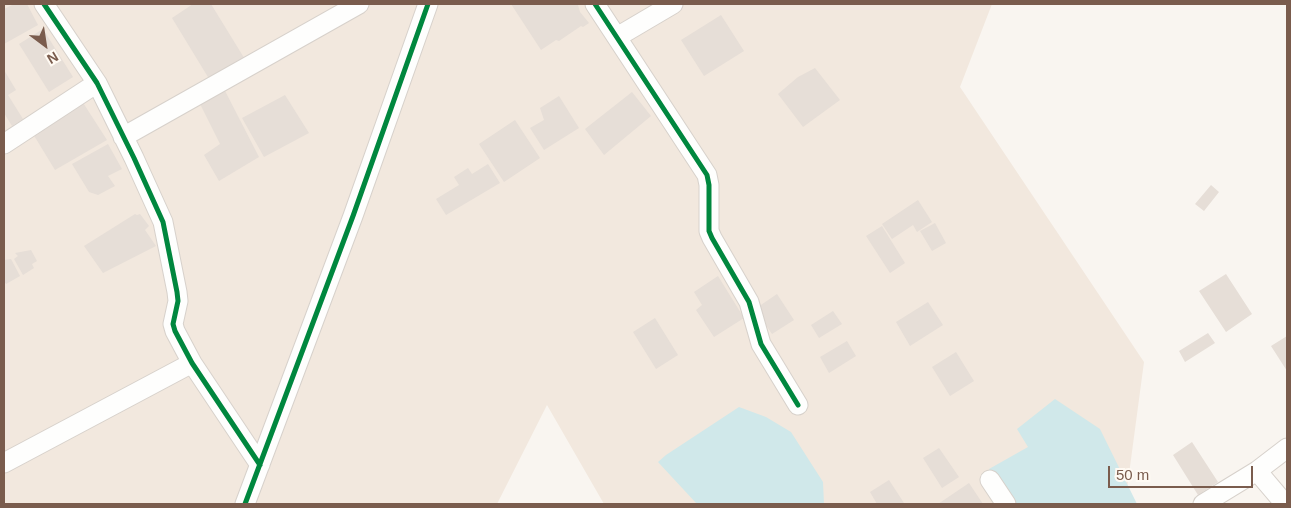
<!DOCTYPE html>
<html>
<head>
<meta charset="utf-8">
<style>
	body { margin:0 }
	#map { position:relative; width:1291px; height:508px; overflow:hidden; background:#f9f5f0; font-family:Helvetica,sans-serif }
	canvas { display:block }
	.frame { position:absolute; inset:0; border:5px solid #7a5c4d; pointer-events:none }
	.north { position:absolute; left:20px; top:20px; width:50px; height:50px; -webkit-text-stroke:4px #fffaf3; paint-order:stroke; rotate:149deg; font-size:14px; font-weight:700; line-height:20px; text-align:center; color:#7a5c4d }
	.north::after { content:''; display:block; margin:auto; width:18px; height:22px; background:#7a5c4d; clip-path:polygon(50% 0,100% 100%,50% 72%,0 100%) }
	.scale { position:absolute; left:1108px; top:466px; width:145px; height:22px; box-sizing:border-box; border:2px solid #7a5c4d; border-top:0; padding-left:6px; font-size:15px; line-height:18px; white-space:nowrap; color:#7a5c4d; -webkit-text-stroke:4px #fffaf3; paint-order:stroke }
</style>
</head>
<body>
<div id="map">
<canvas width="1291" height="508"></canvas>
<div class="frame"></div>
<div class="north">N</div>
<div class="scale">50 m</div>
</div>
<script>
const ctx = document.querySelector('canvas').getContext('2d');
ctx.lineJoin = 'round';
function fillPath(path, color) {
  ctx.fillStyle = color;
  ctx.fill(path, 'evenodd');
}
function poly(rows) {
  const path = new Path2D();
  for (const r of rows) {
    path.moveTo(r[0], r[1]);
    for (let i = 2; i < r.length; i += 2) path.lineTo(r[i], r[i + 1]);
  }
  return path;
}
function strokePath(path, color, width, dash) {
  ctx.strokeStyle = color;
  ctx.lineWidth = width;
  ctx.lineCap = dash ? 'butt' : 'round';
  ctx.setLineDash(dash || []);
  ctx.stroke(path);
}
const residential = poly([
	[4,4,992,4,960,87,1144,362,1125,504,604,504,547,405,497,504,4,504]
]);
const water = poly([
	[1055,399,1100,429,1137,504,1013,504,989,469,1028,447,1017,429],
	[739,407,766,417,791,432,823,482,824,504,697,504,658,462,666,455]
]);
const building = poly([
	[14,4,27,4,38,25,4,44,4,9],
	[193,4,211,4,246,61,211,82,172,18],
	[511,4,575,4,578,5,580,12,589,23,583,27,581,26,559,41,556,40,541,50],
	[721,15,744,51,704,76,681,40],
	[43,29,73,77,49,92,19,44],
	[815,68,840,100,803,127,778,94,798,77],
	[4,70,16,90,8,95,23,119,12,126,4,113],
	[222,85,259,157,219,181,204,155,220,144,197,98],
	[632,92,651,116,604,155,585,129],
	[285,95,309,133,264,157,242,118],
	[559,96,579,128,544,150,530,128,544,120,540,108],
	[80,98,107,140,55,170,30,129],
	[515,120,540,158,504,182,479,144],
	[108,144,122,169,108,176,115,186,98,195,89,192,72,164],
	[488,164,500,183,446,215,436,199,459,185,454,177,468,168,472,174],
	[1211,185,1219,192,1204,211,1195,204],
	[918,200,932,222,917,232,913,225,892,239,882,224],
	[135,214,137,215,140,214,149,226,145,230,156,246,103,273,84,246],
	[935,223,946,243,932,251,920,231],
	[882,226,905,263,890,273,866,236],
	[31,250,37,261,32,264,34,268,23,275,14,259,18,256,15,253],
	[11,259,20,276,6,284,4,281,4,260],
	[1226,274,1252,314,1226,332,1199,291],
	[718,276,744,318,714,337,696,310,702,305,694,292],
	[777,294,794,320,772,334,755,309],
	[928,302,943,325,910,346,896,322],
	[833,311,842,324,819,338,811,325],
	[655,318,678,355,656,369,633,332],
	[1208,333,1215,343,1185,362,1179,351],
	[1287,336,1287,371,1271,346],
	[847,341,856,356,829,373,820,357],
	[956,352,974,381,950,396,932,367],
	[1192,442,1218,482,1198,495,1173,455],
	[939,448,959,477,942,488,923,458],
	[889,480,904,503,903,504,877,504,870,492],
	[969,483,983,504,938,504]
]);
const street = poly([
	[44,4,97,83,134,158,163,222,177,292,178,301,173,324,175,331,192,363,260,465],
	[595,4,707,175,709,185,709,231,712,238,749,302,761,344,798,405],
	[617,37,673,4],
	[123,137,359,4],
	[4,144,97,83],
	[4,463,192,363],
	[1257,471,1285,504],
	[990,480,1006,504],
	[245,504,353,216,428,4],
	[1203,504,1257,471,1287,448]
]);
const cycleway = poly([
	[44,4,97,83,134,158,163,222,177,292,178,301,173,324,175,331,192,363,260,465],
	[595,4,707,175,709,185,709,231,712,238,749,302,761,344,798,405],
	[245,504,353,216,428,4]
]);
fillPath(residential, '#f2e8de');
fillPath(water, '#d0e8ea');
fillPath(building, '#e6ded7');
strokePath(street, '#d7d1cb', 21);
strokePath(street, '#fefefd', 19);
strokePath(cycleway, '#00873e', 5);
</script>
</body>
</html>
